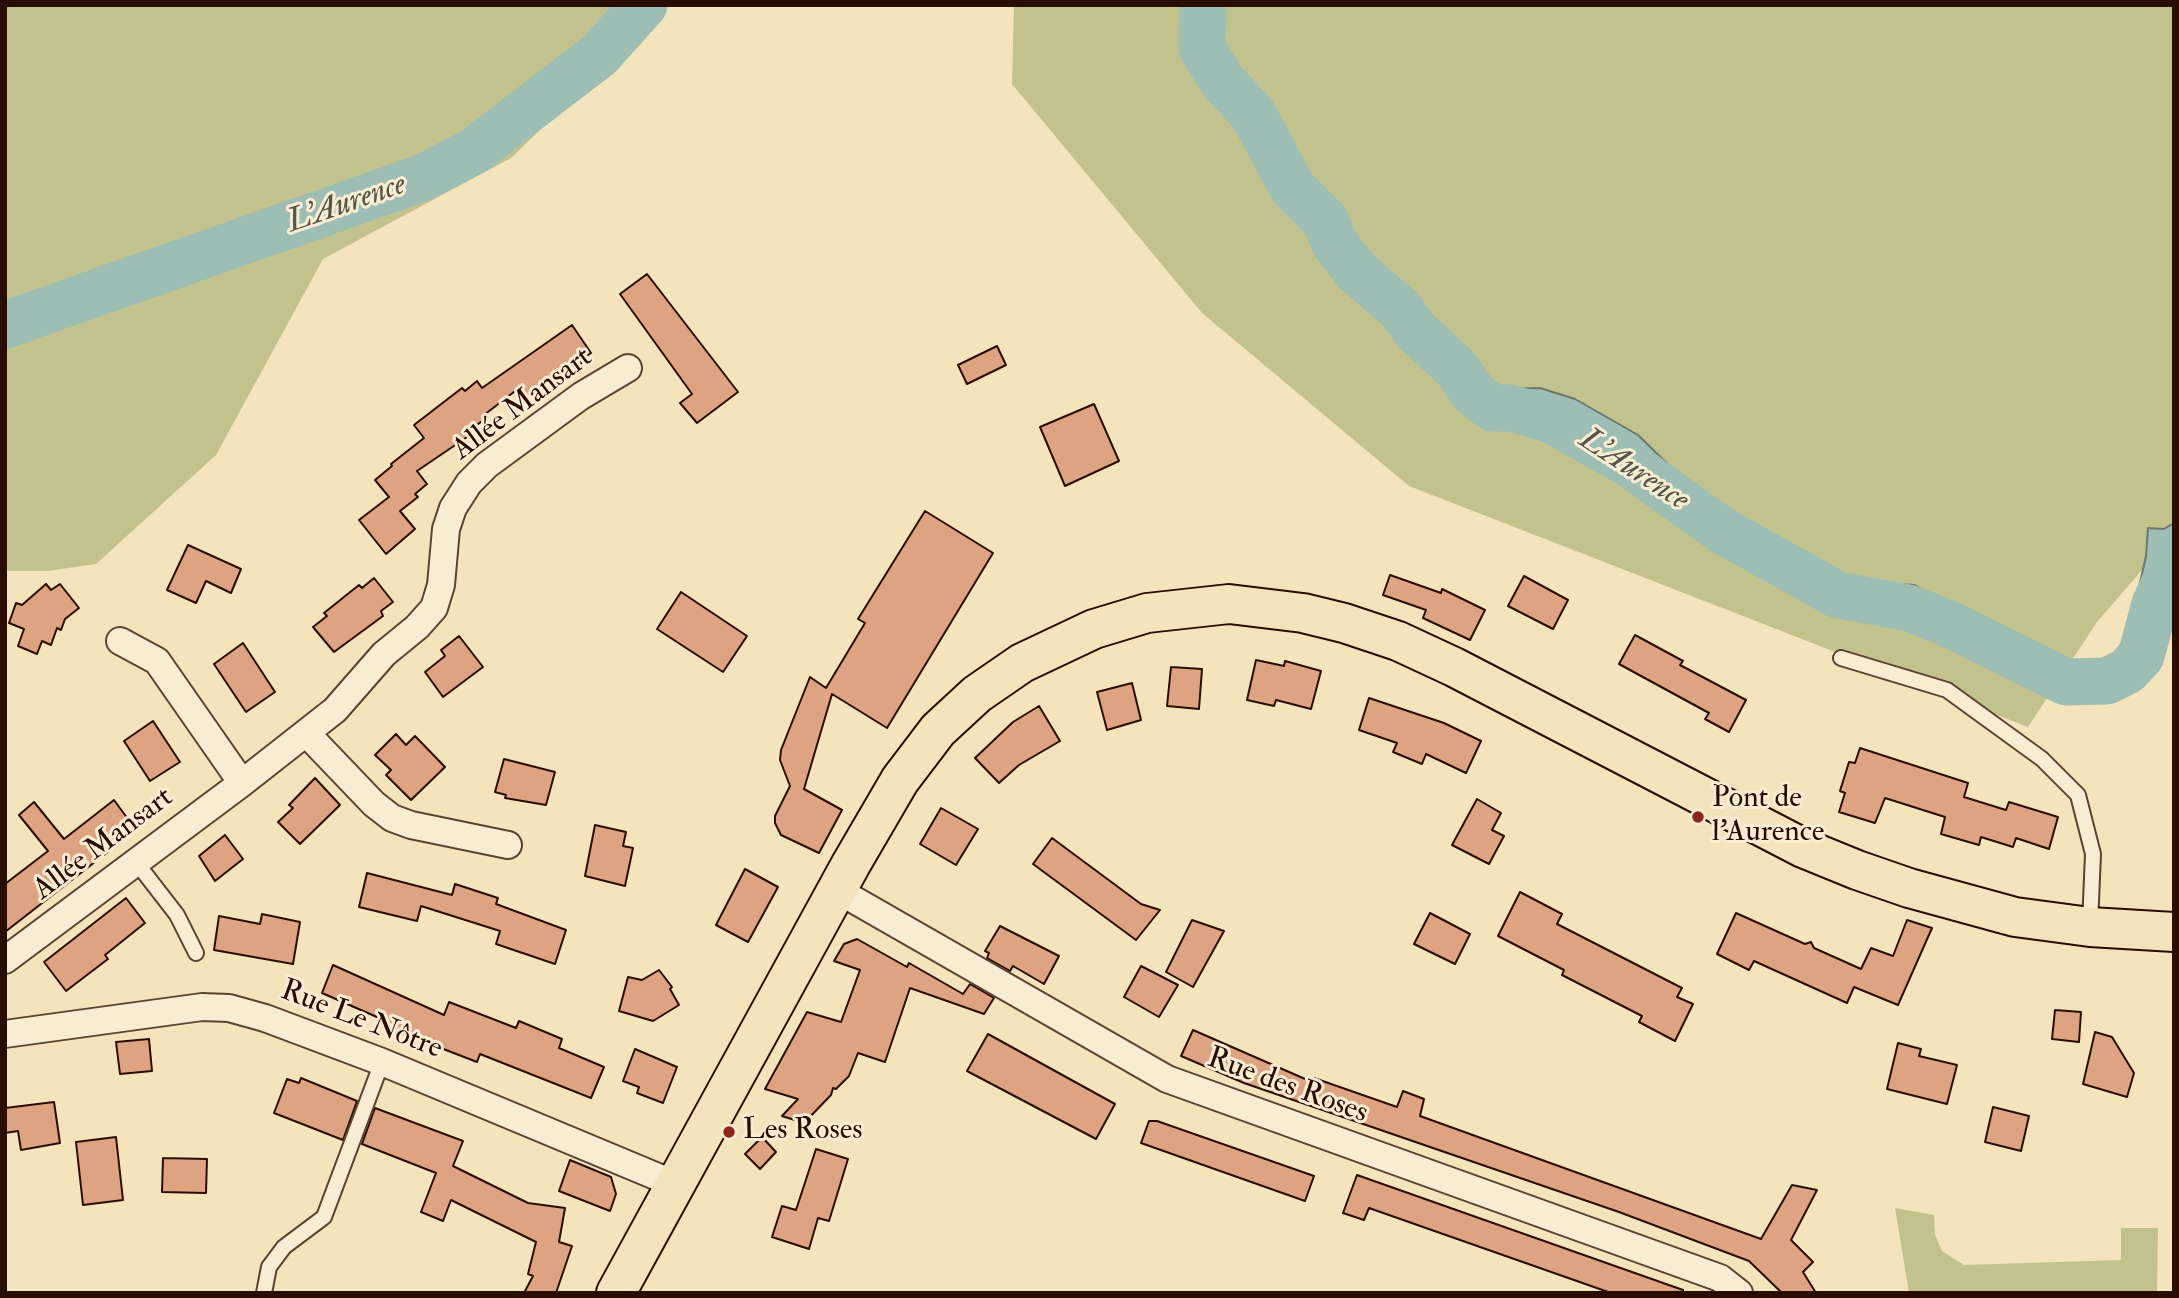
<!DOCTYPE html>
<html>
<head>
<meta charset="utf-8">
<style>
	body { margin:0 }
	#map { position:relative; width:2179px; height:1298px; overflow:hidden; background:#f4e4bc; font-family:"IM FELL Double Pica",serif }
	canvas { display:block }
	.frame { position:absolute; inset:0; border:7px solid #290d03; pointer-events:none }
</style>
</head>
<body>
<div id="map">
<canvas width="2179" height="1298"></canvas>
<div class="frame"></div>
</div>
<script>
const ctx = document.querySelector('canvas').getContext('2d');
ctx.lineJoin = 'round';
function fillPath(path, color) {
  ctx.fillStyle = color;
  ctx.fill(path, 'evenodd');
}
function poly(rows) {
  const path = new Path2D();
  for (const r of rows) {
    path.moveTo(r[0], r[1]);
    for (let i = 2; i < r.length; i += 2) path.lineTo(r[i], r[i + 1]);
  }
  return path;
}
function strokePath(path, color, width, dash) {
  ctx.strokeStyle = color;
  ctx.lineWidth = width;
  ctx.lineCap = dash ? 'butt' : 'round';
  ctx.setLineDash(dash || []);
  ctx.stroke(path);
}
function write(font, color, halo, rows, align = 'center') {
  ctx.font = font + ' "IM FELL Double Pica",serif';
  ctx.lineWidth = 6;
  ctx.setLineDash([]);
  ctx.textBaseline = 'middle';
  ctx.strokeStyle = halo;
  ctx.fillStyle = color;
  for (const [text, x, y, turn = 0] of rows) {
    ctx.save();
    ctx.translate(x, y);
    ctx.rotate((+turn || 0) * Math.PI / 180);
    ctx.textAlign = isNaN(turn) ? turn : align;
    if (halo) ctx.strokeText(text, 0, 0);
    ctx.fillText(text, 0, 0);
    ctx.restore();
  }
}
const green = poly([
	[5,5,670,5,511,158,323,259,216,455,96,564,47,571,5,571],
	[1014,5,2174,5,2174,533,2097,622,2028,727,1409,486,1202,313,1012,84],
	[1895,1208,1934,1215,1935,1235,1942,1251,1964,1265,2121,1260,2121,1228,2158,1228,2157,1293,1909,1293]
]);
const water = poly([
	[1203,5,1213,5,1222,54,1267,107,1295,172,1327,202,1341,232,1358,252,1412,304,1437,339,1466,363,1488,389,1540,388,1575,399,1638,435,1685,481,1706,493,1734,520,1738,518,1826,569,1857,582,1915,585,1967,618,2070,672,2097,670,2120,657,2131,646,2132,618,2146,556,2148,528,2164,529,2174,523,2174,563,2155,604,2141,656,2127,671,2107,681,2066,682,1947,623,1909,608,1838,595,1723,531,1628,463,1552,420,1510,408,1493,408,1474,394,1457,369,1416,331,1400,309,1357,272,1335,244,1325,220,1292,187,1253,114,1223,82,1202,48,1203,5]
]);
const river = poly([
	[1203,5,1202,48,1223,82,1253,114,1292,187,1325,220,1335,244,1357,272,1400,309,1416,331,1457,369,1474,394,1493,408,1510,408,1552,420,1628,463,1723,531,1838,595,1909,608,1947,623,2066,682,2107,681,2127,671,2141,656,2155,604,2174,563],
	[5,325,422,178,474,151,599,55,644,5]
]);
const building = poly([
	[647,274,738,392,697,423,680,403,692,394,620,294,647,274],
	[572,325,591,353,580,360,582,363,539,393,538,390,526,398,519,388,484,415,485,419,467,432,470,435,417,471,427,484,415,494,418,497,400,511,415,529,386,554,359,520,389,497,375,480,392,466,391,464,424,438,414,425,462,388,465,391,477,381,482,388,572,325],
	[997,346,1006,365,967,384,958,365,997,346],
	[1094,404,1119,461,1065,486,1040,427,1094,404],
	[925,511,993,553,887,728,832,694,804,789,842,810,819,853,781,835,775,823,775,816,790,786,780,760,781,750,810,677,826,688,865,623,858,619,925,511],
	[188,545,241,569,231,593,206,581,196,603,167,590,188,545],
	[1390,575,1441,593,1442,589,1485,610,1470,640,1423,618,1426,610,1383,595,1390,575],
	[1524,576,1568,600,1553,629,1508,606,1524,576],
	[374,578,393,602,381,611,383,616,334,652,313,627,327,616,324,613,359,585,362,588,374,578],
	[46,584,51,590,60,584,79,608,65,619,61,630,57,628,51,645,42,641,37,654,18,646,24,629,9,623,16,603,22,605,46,584],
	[681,592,747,636,723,672,657,629,681,592],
	[1635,635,1683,661,1680,665,1746,700,1729,732,1705,719,1709,713,1619,664,1635,635],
	[459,636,483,667,443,697,425,672,445,656,441,650,459,636],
	[243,643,275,692,246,712,214,664,243,643],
	[1256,660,1284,666,1285,661,1321,671,1311,709,1276,700,1274,706,1247,700,1256,660],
	[1171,667,1202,669,1199,709,1167,706,1171,667],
	[1132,683,1141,720,1107,730,1097,692,1132,683],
	[1369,698,1444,723,1481,741,1466,773,1426,754,1422,764,1393,752,1397,743,1359,730,1369,698],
	[1039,706,1060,741,1019,765,999,783,975,758,1013,722,1039,706],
	[153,721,180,762,150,781,124,741,153,721],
	[396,734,406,745,415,736,445,767,411,800,386,775,391,770,375,755,396,734],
	[1860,748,1968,783,1964,797,2006,810,2009,802,2058,817,2049,849,2016,838,2013,847,1981,837,1979,845,1941,834,1945,817,1885,798,1875,823,1839,812,1845,793,1840,791,1849,762,1855,763,1860,748],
	[504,759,555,772,546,805,505,798,506,795,495,792,504,759],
	[315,778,340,805,300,844,278,822,293,808,289,805,315,778],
	[1477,799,1501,813,1492,830,1504,836,1489,864,1452,845,1477,799],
	[114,800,136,830,5,932,5,884,48,851,19,815,34,802,64,839,114,800],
	[941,808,978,829,956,865,920,844,941,808],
	[595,825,626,832,623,846,633,848,625,886,585,876,595,825],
	[225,835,243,859,215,881,199,856,225,835],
	[1052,838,1141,904,1160,910,1136,940,1033,864,1052,838],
	[745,869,778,887,748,942,716,925,745,869],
	[367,873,452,895,455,884,498,898,496,904,566,930,555,964,496,944,500,931,421,906,417,921,359,907,367,873],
	[1520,892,1562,914,1557,924,1682,988,1677,997,1693,1004,1675,1041,1639,1022,1642,1016,1562,975,1564,970,1498,936,1520,892],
	[126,898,145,923,105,955,108,959,66,991,44,962,126,898],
	[1430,913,1470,934,1455,964,1414,944,1430,913],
	[1736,913,1805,944,1811,942,1814,948,1861,969,1871,948,1893,956,1907,920,1932,928,1898,1005,1854,987,1847,1003,1754,961,1749,970,1717,954,1736,913],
	[262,914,300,922,293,964,214,950,219,916,260,924,262,914],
	[1192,920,1224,931,1193,987,1166,972,1192,920],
	[1000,926,1059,956,1044,984,1013,966,1010,971,987,958,989,953,985,951,1000,926],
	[857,939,907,967,909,963,963,994,970,984,994,998,984,1014,910,988,885,1062,858,1053,849,1076,836,1089,833,1088,831,1095,804,1123,782,1116,798,1099,765,1089,807,1012,841,1022,860,970,834,961,844,944,857,939],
	[333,965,444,1015,449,1002,516,1028,519,1021,562,1039,559,1048,604,1067,591,1098,480,1054,477,1062,384,1026,386,1021,322,993,333,965],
	[1141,966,1178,985,1159,1017,1124,997,1141,966],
	[659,970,672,987,670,989,679,1005,653,1021,619,1011,628,977,642,980,659,970],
	[2055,1010,2081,1012,2079,1042,2052,1039,2055,1010],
	[1193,1030,1312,1082,1314,1078,1397,1107,1403,1091,1424,1099,1420,1116,1761,1239,1792,1185,1817,1190,1791,1240,1813,1262,1803,1272,1816,1293,1782,1293,1749,1261,1619,1212,1244,1083,1181,1056,1193,1030],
	[2095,1032,2112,1037,2134,1073,2127,1097,2083,1084,2095,1032],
	[988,1034,1115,1104,1096,1139,967,1071,988,1034],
	[149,1039,152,1071,120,1074,116,1042,149,1039],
	[1898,1043,1921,1049,1919,1056,1957,1065,1947,1104,1887,1089,1898,1043],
	[635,1049,677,1067,663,1103,637,1093,639,1087,623,1081,635,1049],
	[301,1078,357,1101,343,1140,274,1113,287,1079,299,1083,301,1078],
	[54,1102,60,1143,21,1150,18,1131,5,1133,5,1108,54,1102],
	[1993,1107,2029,1116,2021,1151,1985,1142,1993,1107],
	[375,1108,463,1141,453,1166,528,1203,565,1208,559,1242,572,1246,556,1293,524,1293,533,1276,528,1274,536,1242,451,1200,443,1221,421,1212,436,1173,362,1144,375,1108],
	[1149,1121,1157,1121,1314,1176,1305,1201,1141,1143,1149,1121],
	[116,1137,123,1200,83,1205,76,1142,116,1137],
	[762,1137,776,1152,760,1169,745,1154,762,1137],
	[816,1149,848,1159,829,1221,818,1218,809,1249,772,1237,782,1206,796,1210,816,1149],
	[163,1158,207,1159,206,1193,162,1192,163,1158],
	[570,1160,611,1177,616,1194,610,1211,559,1191,570,1160],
	[1357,1175,1683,1290,1683,1293,1611,1293,1369,1208,1364,1220,1343,1213,1357,1175]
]);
const service = poly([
	[1841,658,1947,690,2042,759,2078,795,2093,854,2090,925],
	[136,862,177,915,196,953],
	[264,1293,269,1267,284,1247,324,1217,382,1062]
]);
const minor = poly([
	[120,641,157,661,242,783],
	[307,734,374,804,392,818,411,825,508,845],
	[837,890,1167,1079,1720,1278,1739,1293],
	[5,960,242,783,335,710,384,654,417,627,434,608,441,585,446,529,453,508,469,483,487,465,581,396,628,368],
	[5,1034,202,1007,229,1008,265,1018,382,1062,677,1185]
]);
const primary = poly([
	[616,1293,851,864,900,780,938,730,977,694,1022,663,1094,629,1147,613,1229,604,1303,613,1344,623,1398,641,1454,667,1803,848,1857,870,1909,888,2015,917,2090,927,2174,932]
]);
const markers = [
	[1698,817,7,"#8f2418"],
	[729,1132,7,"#8f2418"]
];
const streetNames = [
	["Allée Mansart",523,405,-37],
	["Allée Mansart",104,845,-37],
	["Rue Le Nôtre",361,1021,21],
	["Rue des Roses",1287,1087,20]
];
const poiNames = [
	["Pont de",1712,800],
	["l'Aurence",1712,834],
	["Les Roses",743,1132]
];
const waterNames = [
	["L'Aurence",347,205,-19],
	["L'Aurence",1633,471,33]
];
fillPath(green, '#c1c28c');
fillPath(water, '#9cbeb4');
strokePath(water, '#6e776d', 2);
strokePath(river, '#9cbeb4', 47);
fillPath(building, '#dea381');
strokePath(building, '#290d03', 2);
strokePath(service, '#5c4331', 18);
strokePath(minor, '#5c4331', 30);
strokePath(primary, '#290d03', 42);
strokePath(service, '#f8edd3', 14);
strokePath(minor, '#f8edd3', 26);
strokePath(primary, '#f4e4bc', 38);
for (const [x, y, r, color] of markers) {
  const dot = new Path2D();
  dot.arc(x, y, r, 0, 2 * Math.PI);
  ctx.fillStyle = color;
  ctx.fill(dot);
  strokePath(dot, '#f8edd3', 2.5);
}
write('30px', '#290d03', '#f8edd3', streetNames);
write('30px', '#290d03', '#f8edd3', poiNames, 'left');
write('italic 32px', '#57544a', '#f8edd3', waterNames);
</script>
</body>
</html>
